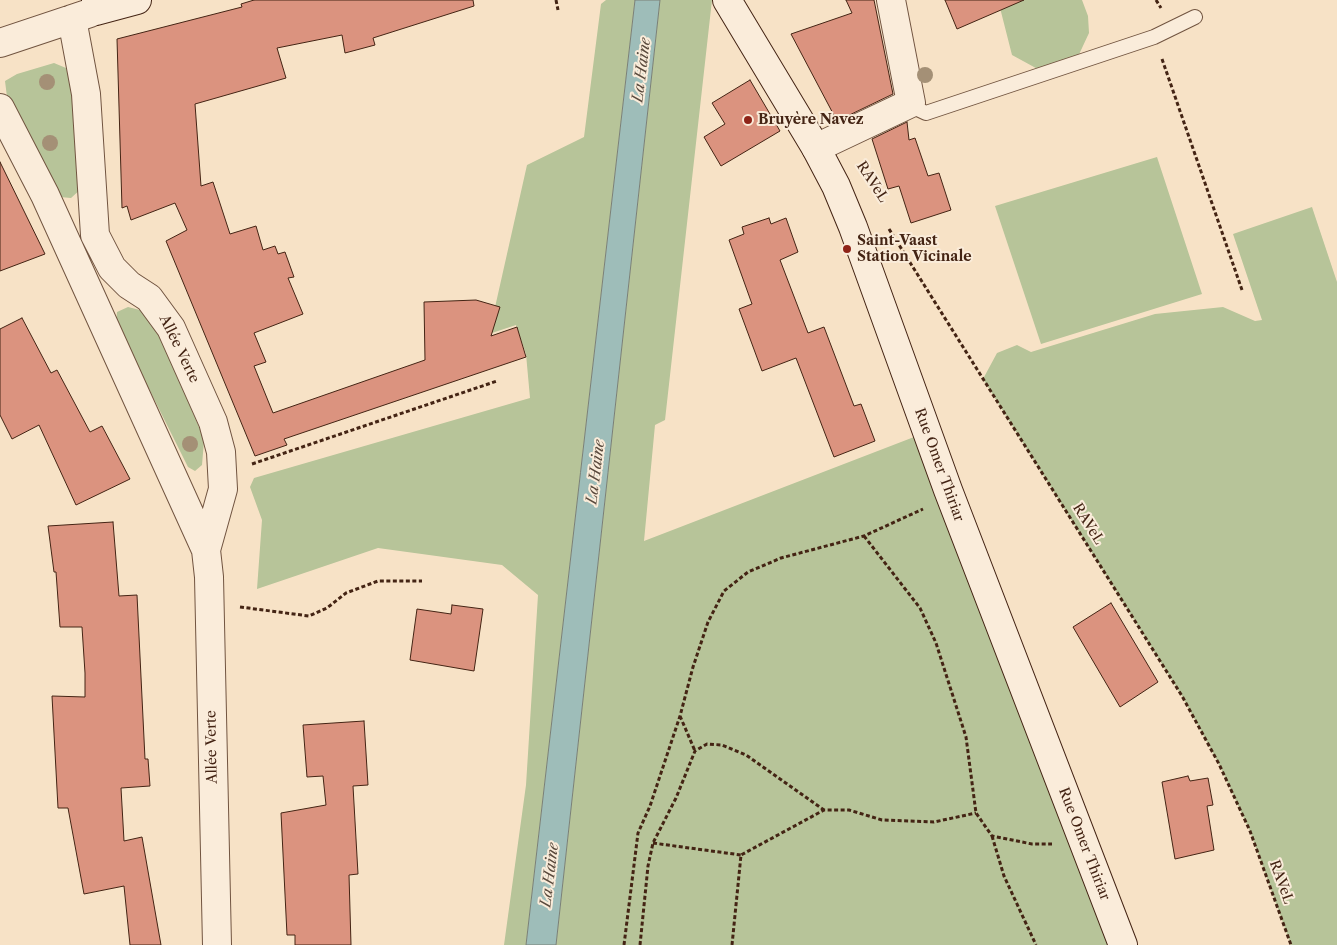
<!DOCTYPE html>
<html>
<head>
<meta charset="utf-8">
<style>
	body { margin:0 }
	canvas { display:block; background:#f7e2c6 }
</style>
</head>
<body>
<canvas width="1337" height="945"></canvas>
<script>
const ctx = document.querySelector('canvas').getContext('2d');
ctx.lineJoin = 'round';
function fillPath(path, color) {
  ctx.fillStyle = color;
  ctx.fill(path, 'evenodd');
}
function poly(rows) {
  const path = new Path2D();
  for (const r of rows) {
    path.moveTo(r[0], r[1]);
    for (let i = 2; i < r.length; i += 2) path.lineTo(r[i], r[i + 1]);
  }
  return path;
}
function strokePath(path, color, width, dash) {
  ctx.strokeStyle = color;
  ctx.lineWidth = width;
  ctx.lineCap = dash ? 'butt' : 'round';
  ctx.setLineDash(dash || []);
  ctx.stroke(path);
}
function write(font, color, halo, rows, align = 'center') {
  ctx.font = font + ' "Libre Caslon Text",serif';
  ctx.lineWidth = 4;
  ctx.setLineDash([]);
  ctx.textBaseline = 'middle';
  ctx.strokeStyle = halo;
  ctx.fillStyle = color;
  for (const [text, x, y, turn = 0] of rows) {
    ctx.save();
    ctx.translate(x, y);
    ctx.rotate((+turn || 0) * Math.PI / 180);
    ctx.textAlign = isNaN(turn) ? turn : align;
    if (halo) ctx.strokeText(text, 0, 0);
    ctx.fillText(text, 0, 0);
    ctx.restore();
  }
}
const green = poly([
	[606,0,635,0,526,945,504,945,526,785,538,595,502,565,378,548,257,589,262,520,250,487,254,478,530,398,526,354,516,325,489,334,527,165,584,137,601,4],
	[660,0,712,0,665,420,655,425,644,541,927,432,1123,945,556,945],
	[998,0,1082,0,1088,16,1089,33,1075,63,1045,73,1012,55],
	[54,63,66,68,77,97,82,188,71,198,60,197,7,97,5,81,17,74],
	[1157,157,1202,294,1041,344,995,206],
	[1312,207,1337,282,1337,945,1291,945,1250,831,1219,764,1182,696,983,379,997,353,1017,345,1031,352,1155,314,1223,307,1255,321,1262,320,1233,234],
	[128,307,140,310,153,319,199,427,204,441,202,465,195,471,188,467,116,323,117,312]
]);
const water = poly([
	[635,0,660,0,556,945,526,945,635,0]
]);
const building = poly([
	[254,0,473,0,474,6,373,38,375,45,345,53,342,35,277,48,286,78,195,104,201,186,213,182,230,234,256,226,263,250,275,246,278,254,285,252,294,277,288,278,303,314,254,333,266,362,254,366,273,413,425,360,424,302,476,300,500,307,491,336,517,327,526,357,284,439,287,445,255,456,166,241,187,230,175,203,131,220,127,206,122,208,117,39,242,7,241,4,254,0],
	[846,0,874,0,893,94,837,121,791,34,852,13,846,0],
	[945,0,1024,0,957,29,945,0],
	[750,80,780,131,721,166,704,137,725,124,712,103,750,80],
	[907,122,909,140,915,138,928,176,939,173,951,210,911,223,899,186,888,189,872,139,907,122],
	[0,162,45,254,0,271,0,162],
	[769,218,771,224,786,218,798,252,780,260,808,333,824,327,854,406,861,404,875,441,834,457,796,358,762,371,739,309,752,304,729,240,744,234,742,227,769,218],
	[22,318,51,373,57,370,90,432,102,426,130,479,76,505,39,425,12,439,0,415,0,329,22,318],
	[113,522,119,596,137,595,145,759,148,759,150,786,121,788,124,841,142,837,161,945,130,945,124,886,84,894,68,808,58,808,52,696,85,697,85,673,82,627,60,627,56,572,54,572,48,526,113,522],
	[1111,603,1158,682,1120,707,1073,627,1111,603],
	[452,605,483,609,474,671,410,660,417,609,451,614,452,605],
	[364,721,368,785,353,786,358,874,349,875,351,945,295,945,295,935,287,935,281,813,326,805,323,776,307,777,303,725,364,721],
	[1188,776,1190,781,1208,778,1213,805,1207,806,1214,850,1175,859,1162,782,1188,776]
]);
const path = poly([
	[556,0,558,10],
	[1156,0,1161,8],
	[1162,59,1242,290],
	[889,229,1182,696,1219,764,1250,831,1291,945],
	[252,464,497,381],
	[864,536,920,608,936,643,966,737,976,813,992,836,1032,844,1052,844],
	[240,607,309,616,327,608,346,593,378,581,422,581],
	[680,716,695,751],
	[992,836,1004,876,1036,945],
	[653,843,741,855],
	[624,945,638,833,650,806,680,716,693,667,708,622,724,591,748,572,781,558,864,536,923,509],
	[640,945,648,866,653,843,676,798,695,751,707,744,722,745,746,755,824,810],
	[732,945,741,855,824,810,849,810,882,820,934,822,976,813]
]);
const lane = poly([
	[909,105,926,113,1154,37,1195,17]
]);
const street = poly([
	[72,19,86,94,95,235,112,268,129,285,149,298,171,328,213,422,221,452,223,489,206,550],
	[0,43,90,13],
	[0,108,45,195,206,550,209,577,217,945],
	[816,148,911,103,891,0]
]);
const secondary = poly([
	[96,0,96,11,137,0],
	[727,0,816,148,836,186,853,227,948,490,1123,945]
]);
const trees = [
	[925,75],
	[47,82],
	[50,143],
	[190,444]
];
const markers = [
	[748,120,5,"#8f2418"],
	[847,249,5,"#8f2418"]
];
const poiNames = [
	["Bruyère Navez",758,120],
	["Saint-Vaast",857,241],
	["Station Vicinale",857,257]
];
const streetNames = [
	["RAVeL",872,182,57],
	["Allée Verte",179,349,64],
	["Rue Omer Thiriar",939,465,70],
	["RAVeL",1088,524,58],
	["Allée Verte",212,747,-91],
	["Rue Omer Thiriar",1084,844,69],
	["RAVeL",1281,882,70]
];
const waterNames = [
	["La Haine",642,70,-83],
	["La Haine",596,472,-83],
	["La Haine",550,875,-83]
];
fillPath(green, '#b7c499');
fillPath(water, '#9ebdb9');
strokePath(water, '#7a8077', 1);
fillPath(building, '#db937f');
strokePath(building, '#442414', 1);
strokePath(lane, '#715440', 16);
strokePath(street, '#715440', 30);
strokePath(secondary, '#442414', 30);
strokePath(path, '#442414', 3, [4, 2.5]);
strokePath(lane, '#faecda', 14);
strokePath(street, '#faecda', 28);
strokePath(secondary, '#faecda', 28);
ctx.fillStyle = '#a49076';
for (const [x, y] of trees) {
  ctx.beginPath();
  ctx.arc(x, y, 8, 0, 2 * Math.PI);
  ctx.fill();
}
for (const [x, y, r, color] of markers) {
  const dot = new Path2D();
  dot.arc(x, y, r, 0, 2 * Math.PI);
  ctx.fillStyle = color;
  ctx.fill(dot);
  strokePath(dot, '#faecda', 2);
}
write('bold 14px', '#442414', '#faecda', poiNames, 'left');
write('14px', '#442414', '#faecda', streetNames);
write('italic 15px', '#5a4a3d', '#faecda', waterNames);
</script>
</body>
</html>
